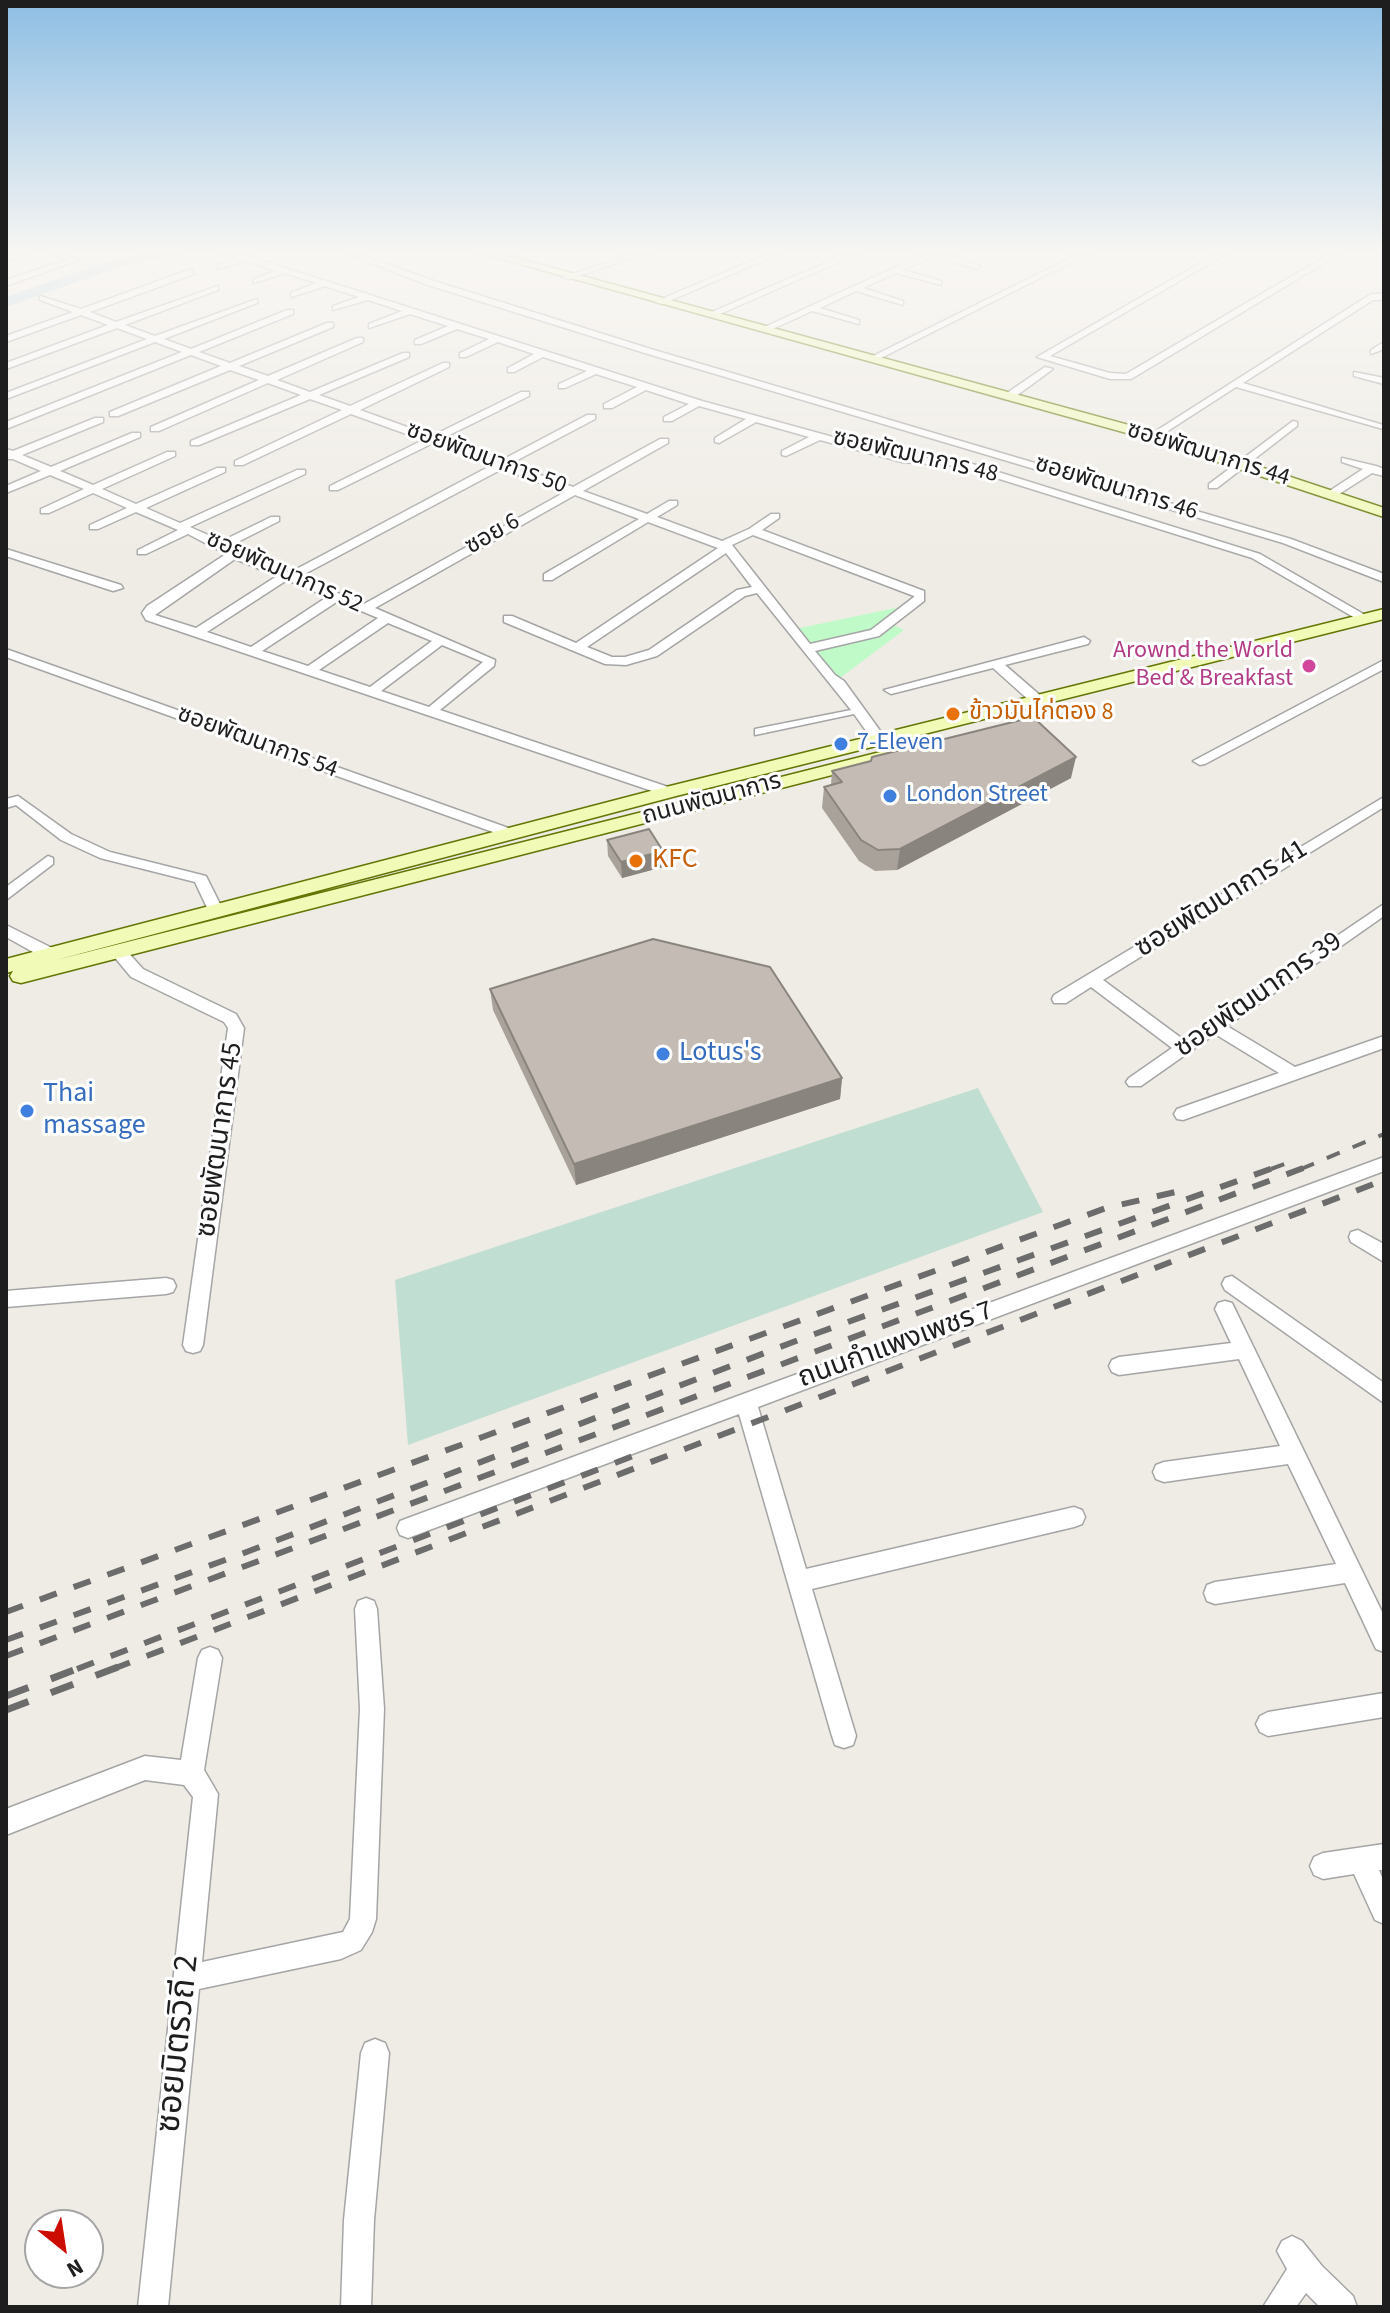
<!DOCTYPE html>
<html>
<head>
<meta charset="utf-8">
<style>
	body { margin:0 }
	#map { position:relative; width:1390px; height:2313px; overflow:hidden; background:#efece5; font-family:"Source Sans 3",sans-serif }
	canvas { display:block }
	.frame { position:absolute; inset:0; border:8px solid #1e1e1e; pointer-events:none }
	.north { position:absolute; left:24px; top:2209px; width:80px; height:80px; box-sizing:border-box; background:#fff; border:2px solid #a5a5a5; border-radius:50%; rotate:150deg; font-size:22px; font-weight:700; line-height:32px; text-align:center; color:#1e1e1e }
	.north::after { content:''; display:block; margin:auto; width:28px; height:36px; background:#cd0c00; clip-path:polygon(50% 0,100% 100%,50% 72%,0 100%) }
</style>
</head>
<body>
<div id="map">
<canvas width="1390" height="2313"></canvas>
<div class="frame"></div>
<div class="north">N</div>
</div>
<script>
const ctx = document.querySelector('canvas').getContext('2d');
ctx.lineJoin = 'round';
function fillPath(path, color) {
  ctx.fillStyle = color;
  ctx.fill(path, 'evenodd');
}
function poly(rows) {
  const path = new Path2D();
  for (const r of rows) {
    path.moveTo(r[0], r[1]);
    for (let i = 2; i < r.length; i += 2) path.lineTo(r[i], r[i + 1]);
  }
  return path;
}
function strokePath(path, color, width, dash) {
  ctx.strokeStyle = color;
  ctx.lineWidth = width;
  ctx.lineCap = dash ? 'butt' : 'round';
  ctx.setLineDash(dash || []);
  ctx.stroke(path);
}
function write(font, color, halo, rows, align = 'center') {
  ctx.font = font + ' "Source Sans 3","Noto Sans Thai",sans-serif';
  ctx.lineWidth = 6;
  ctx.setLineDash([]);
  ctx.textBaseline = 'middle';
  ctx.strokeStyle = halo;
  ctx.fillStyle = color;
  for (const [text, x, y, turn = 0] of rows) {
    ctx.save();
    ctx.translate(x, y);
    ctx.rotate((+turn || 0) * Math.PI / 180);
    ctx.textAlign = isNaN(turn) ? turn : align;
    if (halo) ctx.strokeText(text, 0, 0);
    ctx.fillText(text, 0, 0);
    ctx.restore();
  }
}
const wetland = poly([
	[978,1088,1043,1212,408,1445,395,1280]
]);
const park = poly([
	[895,608,902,612,889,623,904,630,840,678,831,674,795,629]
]);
const river = poly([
	[159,250,186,250,184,253,114,269,6,307,6,297,105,262,159,250]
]);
const street = poly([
	[24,250,35,250,6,262,6,256,24,250],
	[43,250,54,250,78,260,6,286,6,280,66,260,43,250],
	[229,250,702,401,902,456,963,461,1260,554,1372,619,1362,622,1252,558,958,466,902,462,820,440,786,456,782,455,782,451,809,437,756,422,719,443,715,442,715,438,746,419,699,406,672,421,664,421,664,417,689,404,646,390,612,408,604,408,604,404,637,387,596,374,565,388,559,388,559,384,587,371,543,357,514,372,508,372,508,368,534,354,498,342,466,357,460,357,460,353,489,339,457,329,421,344,415,344,415,340,448,326,410,314,369,328,369,324,402,311,368,300,333,310,333,306,359,297,325,286,291,297,291,293,316,283,285,273,254,283,254,279,276,271,246,261,218,269,218,265,238,258,220,251,229,250],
	[338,250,349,250,431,280,654,350,1291,539,1384,574,1384,582,1283,543,648,354,425,284,338,250],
	[646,250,658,250,569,279,562,277,646,250],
	[777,250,788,250,662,304,655,302,777,250],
	[855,250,862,252,713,317,705,315,855,250],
	[933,250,944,250,941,253,980,266,976,269,934,256,903,270,941,281,941,285,896,273,863,288,903,301,903,305,856,291,820,308,859,320,859,324,812,311,766,332,758,330,933,250],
	[1086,250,1096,250,875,361,867,359,1086,250],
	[1223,250,1233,250,1050,356,1110,373,1126,374,1336,250,1346,250,1131,379,1110,379,1037,357,1223,250],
	[191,269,194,274,90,312,116,322,218,286,218,290,125,325,155,336,257,299,257,303,164,339,191,349,287,310,293,310,293,314,199,352,230,363,327,323,333,323,333,327,239,366,268,376,357,338,363,338,363,342,277,380,310,392,403,353,409,353,409,357,319,395,350,406,443,363,449,363,449,367,360,410,432,436,521,392,529,392,529,396,441,439,500,461,587,415,595,415,595,419,510,464,573,487,660,439,668,439,668,443,583,491,647,514,669,501,677,501,677,505,657,517,722,541,749,529,771,514,779,514,779,518,762,530,924,591,924,601,879,636,815,651,835,675,844,681,886,739,884,742,874,742,854,714,755,735,755,729,851,710,757,593,745,596,657,656,626,665,605,664,504,622,504,616,512,616,576,643,718,548,648,522,552,580,544,580,544,574,639,519,575,495,375,608,495,660,494,666,440,710,674,789,674,795,664,795,146,620,142,613,147,606,226,554,188,534,146,554,138,554,138,550,178,530,136,512,98,529,90,529,90,525,127,508,93,493,49,513,41,513,41,509,84,489,50,475,6,493,6,486,41,471,13,459,6,459,6,449,13,451,95,418,103,418,103,422,22,455,51,467,132,433,140,433,140,437,60,471,93,485,167,452,175,452,175,456,102,489,136,504,217,468,225,468,225,472,146,508,180,523,297,470,305,470,305,474,190,527,222,541,271,517,279,517,279,521,230,546,289,573,492,465,433,443,338,490,330,490,330,486,423,440,351,414,243,465,235,465,235,461,342,410,310,399,199,445,191,445,191,441,301,395,268,383,159,431,151,431,151,427,259,380,230,370,118,416,110,416,110,412,221,366,191,355,6,429,6,422,182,352,155,342,6,399,6,393,147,339,117,328,6,369,6,363,108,325,81,315,6,342,6,336,73,312,40,300,40,296,81,309,191,269],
	[502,469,565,492,364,604,299,577,502,469],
	[753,535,914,596,914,597,871,630,810,644,732,545,753,535],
	[726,553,752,587,737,590,649,650,625,657,612,657,587,647,726,553],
	[235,559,277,576,196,628,155,615,235,559],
	[287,580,327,597,251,647,207,632,287,580],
	[338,601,378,618,308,666,262,651,338,601],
	[388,623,432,641,370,687,319,670,388,623],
	[442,645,483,662,429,707,381,691,442,645],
	[1371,294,1384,294,1384,300,1373,300,1243,383,1383,425,1383,429,1236,387,1157,438,1148,436,1371,294],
	[1384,342,1384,349,1371,354,1371,350,1384,342],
	[1045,367,1053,369,1012,399,1004,399,1004,395,1045,367],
	[1354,372,1384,378,1384,384,1354,376,1354,372],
	[1293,421,1297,422,1297,426,1217,488,1209,488,1209,484,1293,421],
	[1342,458,1376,466,1384,469,1384,476,1372,473,1336,496,1328,496,1328,492,1363,469,1342,462,1342,458],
	[6,549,121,585,123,588,113,591,6,556,6,549],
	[1084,637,1090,641,1088,644,1005,665,1042,697,1042,703,1032,703,993,668,891,694,884,690,1084,637],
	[6,649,514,830,516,833,509,837,504,836,6,657,6,649],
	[1384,660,1384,669,1205,764,1200,765,1193,761,1384,660],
	[18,796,71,834,110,852,206,876,223,910,215,915,210,914,195,882,100,858,61,840,16,805,6,808,6,799,18,796],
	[1384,797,1384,807,1103,980,1184,1040,1384,904,1384,916,1227,1026,1295,1067,1384,1036,1384,1048,1183,1120,1177,1119,1174,1114,1177,1109,1279,1073,1215,1034,1141,1086,1129,1086,1126,1082,1129,1078,1172,1048,1091,987,1066,1003,1054,1003,1052,999,1054,995,1384,797],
	[48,856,53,858,53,864,6,900,6,887,48,856],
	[6,925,54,949,56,953,48,958,42,957,6,937,6,925],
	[119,948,125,949,143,969,236,1014,244,1028,203,1345,200,1351,193,1353,186,1351,183,1345,228,1028,224,1022,131,977,111,953,119,948],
	[1384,1157,1384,1171,758,1407,806,1569,1074,1507,1082,1510,1085,1517,1082,1524,1074,1527,812,1589,856,1736,853,1745,844,1748,835,1745,832,1736,739,1414,408,1538,400,1535,397,1528,400,1521,408,1518,1384,1157],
	[1358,1230,1384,1244,1384,1262,1351,1242,1349,1237,1351,1232,1358,1230],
	[1232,1276,1384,1383,1384,1403,1225,1290,1222,1284,1225,1278,1232,1276],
	[166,1278,173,1280,176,1286,173,1292,166,1294,6,1307,6,1291,166,1278],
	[1225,1301,1232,1303,1384,1616,1384,1652,1376,1649,1345,1583,1215,1604,1207,1601,1204,1593,1207,1585,1215,1582,1336,1564,1288,1464,1164,1482,1156,1479,1153,1472,1156,1465,1164,1462,1280,1446,1239,1359,1119,1375,1112,1372,1109,1366,1112,1360,1119,1357,1231,1343,1215,1309,1218,1303,1225,1301],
	[366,1598,374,1601,377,1609,384,1709,376,1919,372,1932,361,1950,341,1959,199,1989,168,2307,138,2307,193,1797,184,1785,145,1780,6,1835,6,1809,145,1756,181,1760,198,1658,202,1650,210,1647,218,1650,222,1658,204,1770,218,1794,202,1962,343,1932,350,1919,360,1709,355,1609,358,1601,366,1598],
	[1384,1693,1384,1717,1268,1736,1260,1732,1256,1724,1260,1716,1268,1712,1384,1693],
	[1384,1844,1384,1870,1379,1870,1384,1882,1384,1924,1375,1920,1354,1874,1323,1879,1314,1875,1310,1866,1314,1857,1323,1853,1384,1844],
	[375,2039,385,2043,389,2053,374,2220,371,2307,341,2307,344,2220,361,2053,365,2043,375,2039],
	[1292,2236,1302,2241,1322,2266,1353,2296,1357,2307,1320,2307,1306,2293,1296,2307,1263,2307,1287,2269,1277,2251,1282,2241,1292,2236]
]);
const secondary = poly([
	[470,250,487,250,1158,433,1384,508,1384,517,1148,439,470,250],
	[1384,609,1384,619,676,796,56,960,904,746,910,747,913,751,910,755,21,983,13,981,10,976,13,971,6,973,6,959,662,788,1384,609]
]);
const railFar2 = poly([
	[1271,1169,1293,1161],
	[1301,1169,1384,1134]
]);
const railFar1 = poly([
	[6,1612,1106,1208,1184,1190],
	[6,1640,236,1556,801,1339,1276,1167],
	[6,1656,1306,1167],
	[77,1669,641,1453],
	[113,1669,1384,1180]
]);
const rail = poly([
	[6,1696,82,1667],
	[6,1710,118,1667]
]);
const wall = poly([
	[871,761,1071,778,897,870,875,871,859,861,822,808,824,787,831,785,832,771],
	[607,840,663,851,663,867,622,878,608,856],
	[490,989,842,1078,840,1099,576,1185,493,1010]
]);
const shadedWall = poly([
	[1076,757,1071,778,897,870,900,849],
	[663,851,663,867,622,878,621,862],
	[842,1078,840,1099,576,1185,574,1164]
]);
const building = poly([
	[1033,717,1076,757,900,849,878,850,861,840,824,787,842,782,832,771,871,761,872,757,1033,717],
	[649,829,663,851,621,862,607,840,649,829],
	[653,939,770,967,842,1078,574,1164,490,989,653,939]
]);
const markers = [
	[1309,666,8,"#d1479c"],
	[953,714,8,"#e8710a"],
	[841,744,8,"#3f7fe0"],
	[890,796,8,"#3f7fe0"],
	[636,861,8,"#e8710a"],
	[663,1054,8,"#3f7fe0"],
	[27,1111,8,"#3f7fe0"]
];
const farStreetnames = [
	["ซอยพัฒนาการ 44",1208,455,17],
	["ซอยพัฒนาการ 48",915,457,13],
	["ซอยพัฒนาการ 50",486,459,20],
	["ซอยพัฒนาการ 46",1116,489,17],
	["ซอย 6",493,535,-30],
	["ซอยพัฒนาการ 52",284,573,24],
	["ซอยพัฒนาการ 54",257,743,20],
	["ถนนพัฒนาการ",712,800,-15]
];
const farHotelnames = [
	["Arownd the World",1293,652],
	["Bed & Breakfast",1293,680]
];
const farFoodnames = [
	["ข้าวมันไก่ตอง 8",969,714]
];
const farShopnames = [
	["7-Eleven",857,744],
	["London Street",906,796]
];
const foodNames = [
	["KFC",652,861]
];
const streetNames = [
	["ซอยพัฒนาการ 41",1222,900,-32],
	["ซอยพัฒนาการ 39",1259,996,-35],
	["ซอยพัฒนาการ 45",221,1140,-82],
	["ถนนกำแพงเพชร 7",896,1346,-20]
];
const shopNames = [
	["Lotus's",679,1054],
	["Thai",43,1095],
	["massage",43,1127]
];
const nearStreetnames = [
	["ซอยมิตรวิถี 2",180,2044,-84]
];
fillPath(wetland, '#c1ded2');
fillPath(park, '#c1fac9');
fillPath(river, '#a5cddd');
strokePath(street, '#a5a5a5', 3);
strokePath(secondary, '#637604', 3);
fillPath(street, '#fff');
fillPath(secondary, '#f2fab8');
strokePath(railFar2, '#6c6c6c', 4, [14, 14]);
strokePath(railFar1, '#6c6c6c', 6, [18, 18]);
strokePath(rail, '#6c6c6c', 7, [24, 24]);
fillPath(wall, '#a9a29b');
fillPath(shadedWall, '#89847e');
fillPath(building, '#c4bcb4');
strokePath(building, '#89847e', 2);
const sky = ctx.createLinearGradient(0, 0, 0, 574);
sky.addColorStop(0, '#8dbee4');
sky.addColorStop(0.44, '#f8f6f3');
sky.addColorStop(1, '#f8f6f300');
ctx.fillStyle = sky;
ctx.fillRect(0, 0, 1390, 574);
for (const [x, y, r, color] of markers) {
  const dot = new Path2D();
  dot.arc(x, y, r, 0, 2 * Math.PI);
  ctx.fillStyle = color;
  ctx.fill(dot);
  strokePath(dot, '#fff', 3);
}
write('24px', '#1e1e1e', '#fff', farStreetnames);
write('24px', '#b23c85', '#fff', farHotelnames, 'right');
write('24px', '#c56008', '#fff', farFoodnames, 'left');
write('24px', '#366cbe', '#fff', farShopnames, 'left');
write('28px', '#c56008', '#fff', foodNames, 'left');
write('28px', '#1e1e1e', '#fff', streetNames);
write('28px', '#366cbe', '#fff', shopNames, 'left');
write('34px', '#1e1e1e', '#fff', nearStreetnames);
</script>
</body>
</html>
